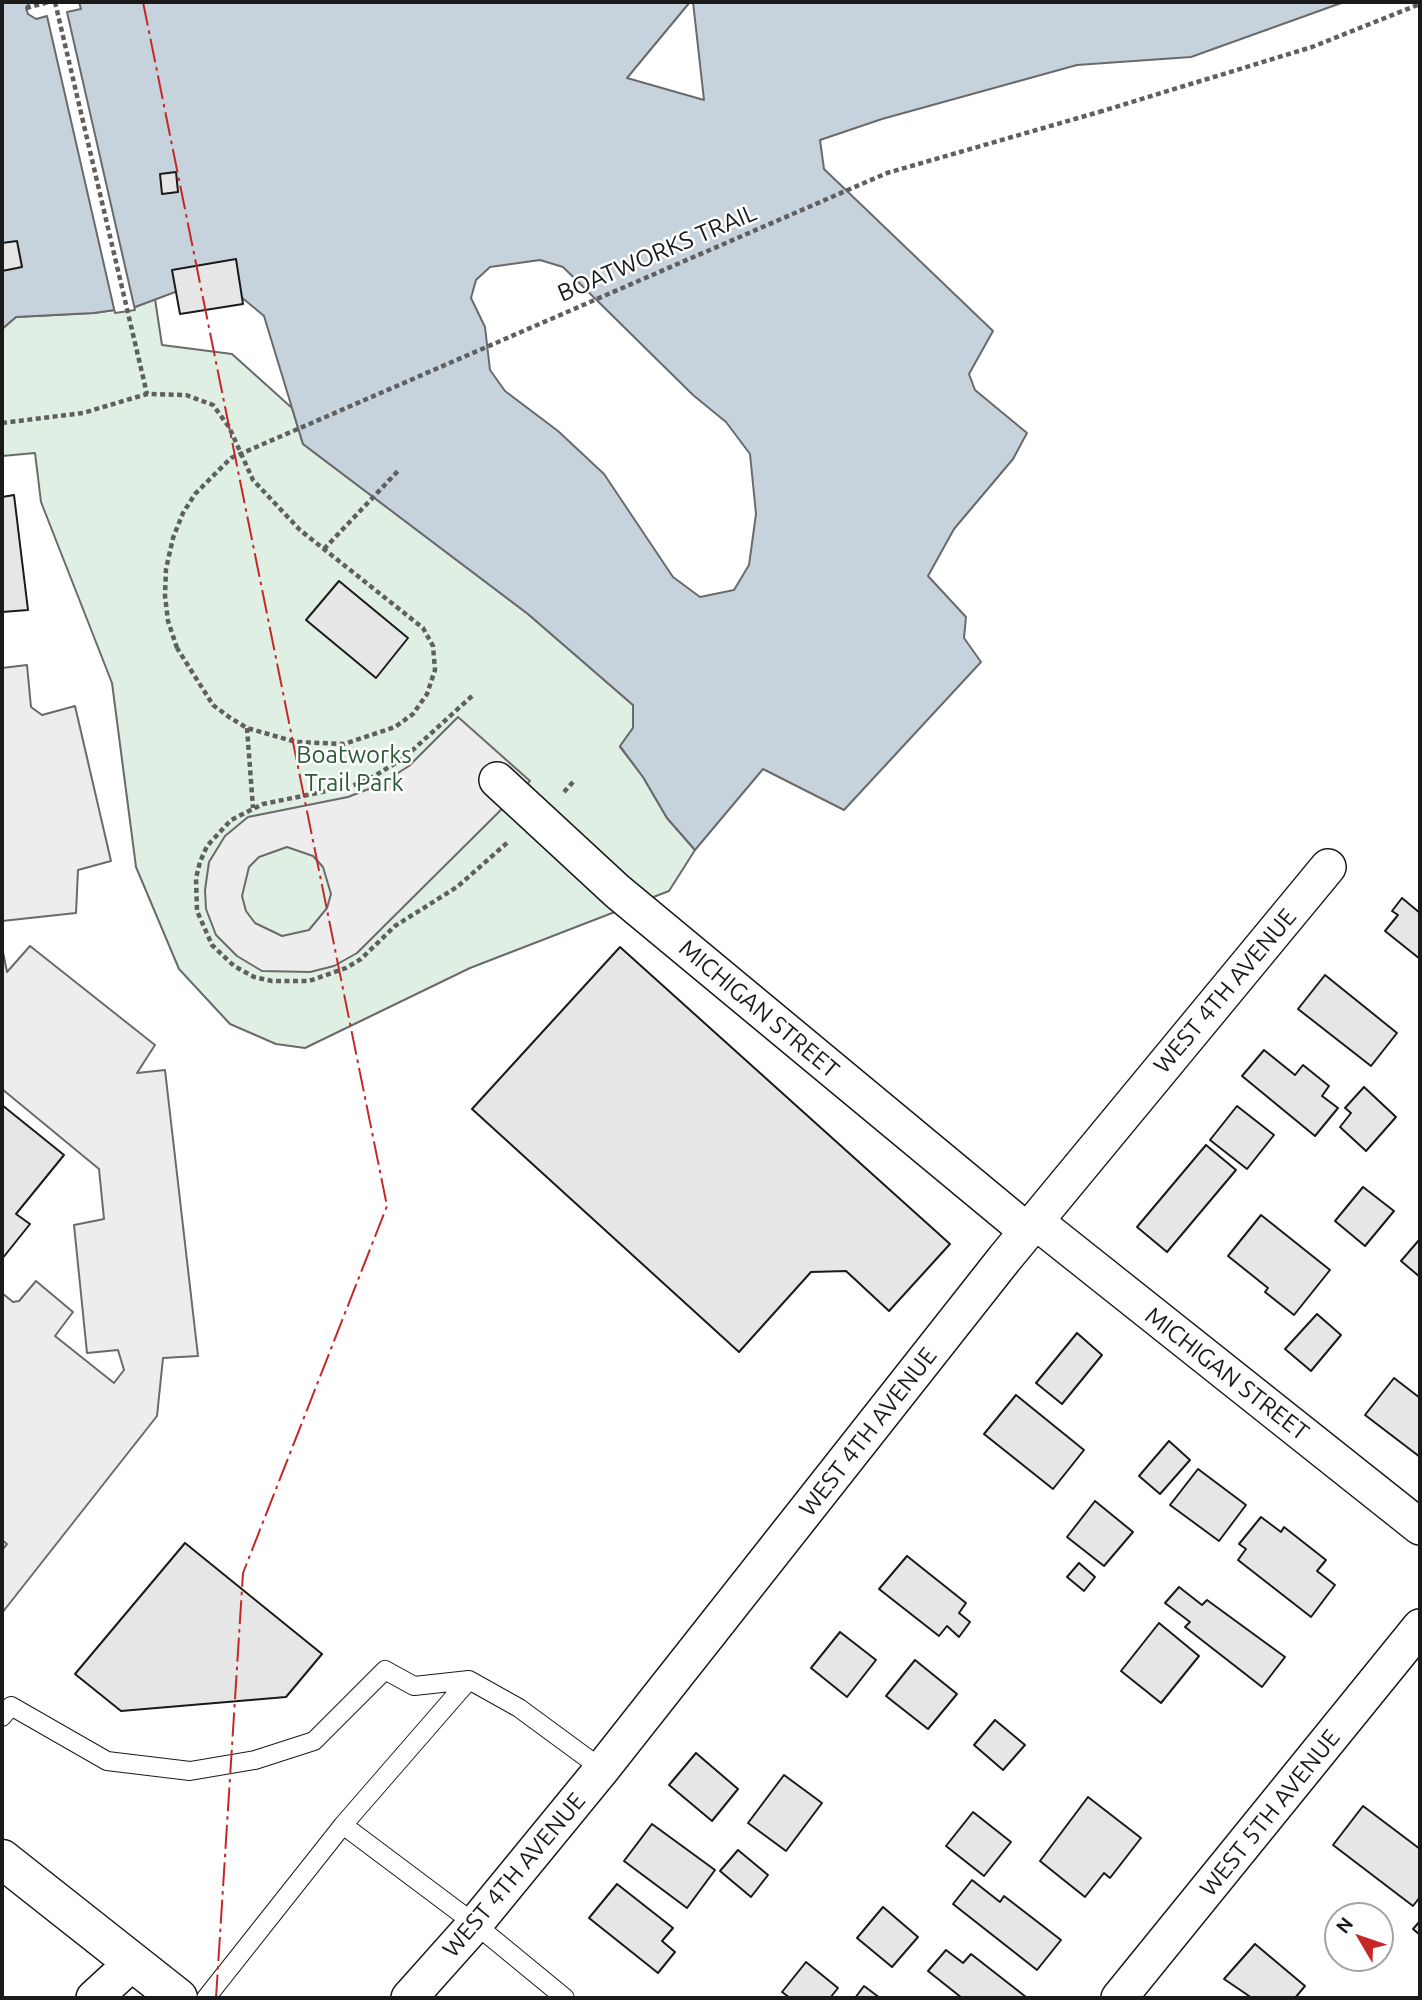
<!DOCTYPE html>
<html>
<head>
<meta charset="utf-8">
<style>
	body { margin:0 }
	#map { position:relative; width:1422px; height:2000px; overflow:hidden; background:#fff; font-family:Ubuntu,sans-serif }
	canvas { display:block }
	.frame { position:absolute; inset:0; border:4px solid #1a1a1a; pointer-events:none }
	.north { position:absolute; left:1324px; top:1902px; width:70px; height:70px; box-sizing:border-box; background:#fff; border:2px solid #a3a3a3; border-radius:50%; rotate:309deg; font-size:19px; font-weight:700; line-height:28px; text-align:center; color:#1a1a1a }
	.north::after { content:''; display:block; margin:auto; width:24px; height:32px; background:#c62828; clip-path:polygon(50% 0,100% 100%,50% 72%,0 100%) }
</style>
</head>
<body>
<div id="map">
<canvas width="1422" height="2000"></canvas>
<div class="frame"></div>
<div class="north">N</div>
</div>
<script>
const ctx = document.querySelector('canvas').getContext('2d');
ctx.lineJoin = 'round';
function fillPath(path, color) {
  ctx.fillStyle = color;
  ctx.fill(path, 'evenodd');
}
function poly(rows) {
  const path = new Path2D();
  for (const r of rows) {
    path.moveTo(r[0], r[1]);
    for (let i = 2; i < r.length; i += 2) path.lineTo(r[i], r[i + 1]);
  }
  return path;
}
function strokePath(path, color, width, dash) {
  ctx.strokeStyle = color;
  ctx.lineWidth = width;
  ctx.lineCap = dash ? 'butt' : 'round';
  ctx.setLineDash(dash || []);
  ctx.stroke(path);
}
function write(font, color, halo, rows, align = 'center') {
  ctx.font = font + ' Ubuntu,sans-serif';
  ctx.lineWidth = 5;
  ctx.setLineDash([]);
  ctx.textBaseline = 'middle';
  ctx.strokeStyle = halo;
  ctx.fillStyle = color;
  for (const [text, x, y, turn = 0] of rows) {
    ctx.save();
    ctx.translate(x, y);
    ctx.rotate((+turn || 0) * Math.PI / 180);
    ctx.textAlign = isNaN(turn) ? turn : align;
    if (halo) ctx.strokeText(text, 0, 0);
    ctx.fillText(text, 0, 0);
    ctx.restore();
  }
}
const green = poly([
	[155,299,162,345,232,354,292,408,303,444,528,614,633,705,633,728,620,747,643,777,667,818,695,850,669,891,470,968,305,1048,276,1044,230,1024,179,969,136,867,112,683,41,502,35,453,2,456,2,329,16,317,94,313,135,307,155,299]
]);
const parking = poly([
	[27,665,31,707,42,715,75,706,111,861,78,870,76,913,2,921,2,668,27,665],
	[458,717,530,781,357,953,334,966,310,972,262,971,237,956,216,935,206,909,205,890,209,862,225,836,248,817,348,797,379,785,409,766,458,717],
	[287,847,313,856,323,867,331,894,327,908,309,930,282,936,255,923,246,911,242,896,249,867,259,857,287,847],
	[30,946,155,1045,137,1073,165,1070,198,1356,163,1358,157,1416,2,1613,2,1550,7,1544,2,1540,2,1293,13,1302,19,1301,36,1281,73,1312,55,1336,114,1383,124,1370,118,1350,87,1353,74,1225,104,1219,99,1169,2,1089,2,947,7,972,30,946]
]);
const water = poly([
	[2,2,690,2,627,78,704,100,693,2,1344,2,1191,57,1077,65,882,119,820,140,824,169,993,331,969,374,975,390,1027,433,1013,459,954,529,928,576,966,617,964,638,981,662,844,810,763,769,695,850,667,818,643,777,620,746,633,728,633,705,528,614,303,444,264,316,240,296,178,291,135,307,94,313,16,317,2,329,2,2],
	[540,260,563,267,693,395,726,422,750,454,756,514,749,565,734,590,700,597,673,577,604,474,558,431,505,391,490,370,485,327,471,298,476,280,490,267,540,260]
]);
const pier = poly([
	[30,2,79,2,81,9,67,12,135,310,115,313,47,16,36,19,28,14,26,8,30,2]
]);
const building = poly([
	[176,172,178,192,162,194,160,174,176,172],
	[17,241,22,267,2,271,2,243,17,241],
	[236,259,243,304,180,314,172,270,236,259],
	[14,495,28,610,2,612,2,497,14,495],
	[339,581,408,638,376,678,306,620,339,581],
	[1402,898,1420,913,1420,959,1385,931,1398,915,1392,911,1402,898],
	[620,947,950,1244,889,1311,846,1271,811,1272,739,1352,472,1109,620,947],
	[1325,975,1397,1033,1371,1066,1298,1009,1325,975],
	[1264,1050,1295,1075,1303,1065,1329,1086,1322,1096,1338,1108,1315,1136,1242,1076,1264,1050],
	[1364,1087,1396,1117,1366,1151,1340,1127,1351,1113,1345,1108,1364,1087],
	[2,1105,64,1155,16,1214,30,1224,2,1259,2,1105],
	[1237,1106,1274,1135,1247,1169,1210,1140,1237,1106],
	[1206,1145,1236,1170,1167,1252,1137,1227,1206,1145],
	[1363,1187,1394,1211,1365,1246,1335,1221,1363,1187],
	[1261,1215,1330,1270,1294,1315,1265,1292,1268,1288,1228,1256,1261,1215],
	[1419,1240,1420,1240,1420,1277,1401,1261,1419,1240],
	[1317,1314,1341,1335,1311,1371,1285,1349,1317,1314],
	[1077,1333,1102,1355,1062,1404,1036,1383,1077,1333],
	[1394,1378,1420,1398,1420,1457,1365,1415,1394,1378],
	[1016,1395,1084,1450,1053,1489,984,1434,1016,1395],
	[1169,1441,1190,1460,1160,1494,1139,1476,1169,1441],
	[1198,1469,1246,1505,1219,1541,1170,1505,1198,1469],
	[1095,1501,1133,1532,1104,1566,1067,1537,1095,1501],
	[1261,1517,1281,1532,1284,1527,1326,1560,1317,1571,1335,1585,1311,1617,1238,1560,1246,1549,1239,1544,1261,1517],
	[185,1543,322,1654,286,1697,121,1711,75,1674,185,1543],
	[907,1556,966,1603,959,1613,970,1622,959,1637,947,1626,939,1636,879,1589,907,1556],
	[1079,1563,1095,1577,1084,1591,1067,1577,1079,1563],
	[1179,1587,1202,1605,1207,1600,1285,1657,1262,1687,1185,1627,1190,1622,1165,1603,1179,1587],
	[1159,1623,1199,1656,1161,1703,1121,1671,1159,1623],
	[840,1632,876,1660,847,1697,811,1668,840,1632],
	[915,1660,957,1694,928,1729,886,1696,915,1660],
	[995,1720,1025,1745,1003,1770,974,1745,995,1720],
	[696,1753,738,1789,712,1821,669,1785,696,1753],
	[784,1775,822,1803,786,1851,748,1823,784,1775],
	[1088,1797,1141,1838,1110,1878,1104,1873,1085,1897,1040,1861,1088,1797],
	[1363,1806,1420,1849,1420,1897,1413,1906,1333,1845,1363,1806],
	[973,1812,1011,1842,984,1876,946,1846,973,1812],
	[652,1824,715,1870,687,1908,624,1861,652,1824],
	[738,1850,768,1875,751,1897,720,1871,738,1850],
	[972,1880,1000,1902,1004,1896,1061,1940,1037,1970,953,1904,972,1880],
	[617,1884,673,1928,662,1941,675,1952,658,1973,589,1918,617,1884],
	[883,1907,918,1937,892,1967,857,1938,883,1907],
	[1420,1921,1420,1935,1413,1929,1420,1921],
	[1255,1944,1305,1986,1295,1998,1252,1998,1224,1979,1255,1944],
	[946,1950,963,1963,971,1954,1026,1997,962,1998,928,1971,946,1950],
	[806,1962,838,1988,830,1998,790,1998,782,1992,806,1962],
	[864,1986,880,1998,855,1998,864,1986]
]);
const path = poly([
	[55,2,147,394],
	[26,8,49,2],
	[1099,112,1312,47,1420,4],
	[2,423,83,413,147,394,186,395,213,405,229,427,253,480,300,530,423,628,433,646,435,670,427,694,413,714,395,727,344,744,296,742,247,728,229,717,213,705,177,648],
	[324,549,398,471],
	[472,696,404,758,371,778,352,786,263,804,231,820,207,846,200,862,196,878,197,911,212,945,234,966,254,977,272,981,309,981,346,968,361,959,395,926,457,887,508,842],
	[247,728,253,808],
	[564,792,573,782]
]);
const service = poly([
	[2,1717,11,1706,107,1761,190,1771,255,1760,314,1741,385,1670,414,1686,469,1680,519,1708,602,1769],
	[343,1825,475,1924,565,1998],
	[206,1998,343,1825,469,1680]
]);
const minor = poly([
	[497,780,617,891,1027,1231],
	[1035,1221,1420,1527],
	[94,1998,132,1963],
	[409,1998,475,1924,602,1769,1005,1258,1328,867],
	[1119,1998,1420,1627]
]);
const primary = poly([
	[2,1859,178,1998]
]);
const pathBridge = poly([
	[177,648,168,621,165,596,166,569,173,538,183,513,195,494,231,458,887,173,1099,112]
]);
const power = poly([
	[143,2,387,1206,243,1573,216,1998]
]);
const streetNames = [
	["BOATWORKS TRAIL",657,253,-23],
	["WEST 4TH AVENUE",1225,991,-50],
	["MICHIGAN STREET",759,1009,40],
	["MICHIGAN STREET",1227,1374,38],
	["WEST 4TH AVENUE",868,1432,-52],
	["WEST 5TH AVENUE",1270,1813,-51],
	["WEST 4TH AVENUE",514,1875,-50]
];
const parkNames = [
	["Boatworks",354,755],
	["Trail Park",354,783]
];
fillPath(green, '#e0efe3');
strokePath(green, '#6a6a6a', 2);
fillPath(parking, '#ededed');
strokePath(parking, '#6a6a6a', 2);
fillPath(water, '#c6d2dc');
strokePath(water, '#6a6a6a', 2);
fillPath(pier, '#fff');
strokePath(pier, '#6a6a6a', 2);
fillPath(building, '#e6e6e6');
strokePath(building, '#1a1a1a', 2);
strokePath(service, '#1a1a1a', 20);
strokePath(minor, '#1a1a1a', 38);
strokePath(primary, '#1a1a1a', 41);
strokePath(path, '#5f5f5f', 4.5, [5, 3.5]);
strokePath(service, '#fff', 18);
strokePath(minor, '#fff', 35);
strokePath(primary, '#fff', 38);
strokePath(pathBridge, '#5f5f5f', 4.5, [5, 3.5]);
strokePath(power, '#c62828', 2, [24, 5, 3.5, 5]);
write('24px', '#1a1a1a', '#fff', streetNames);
write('24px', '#2b5a34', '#fff', parkNames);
</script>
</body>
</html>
